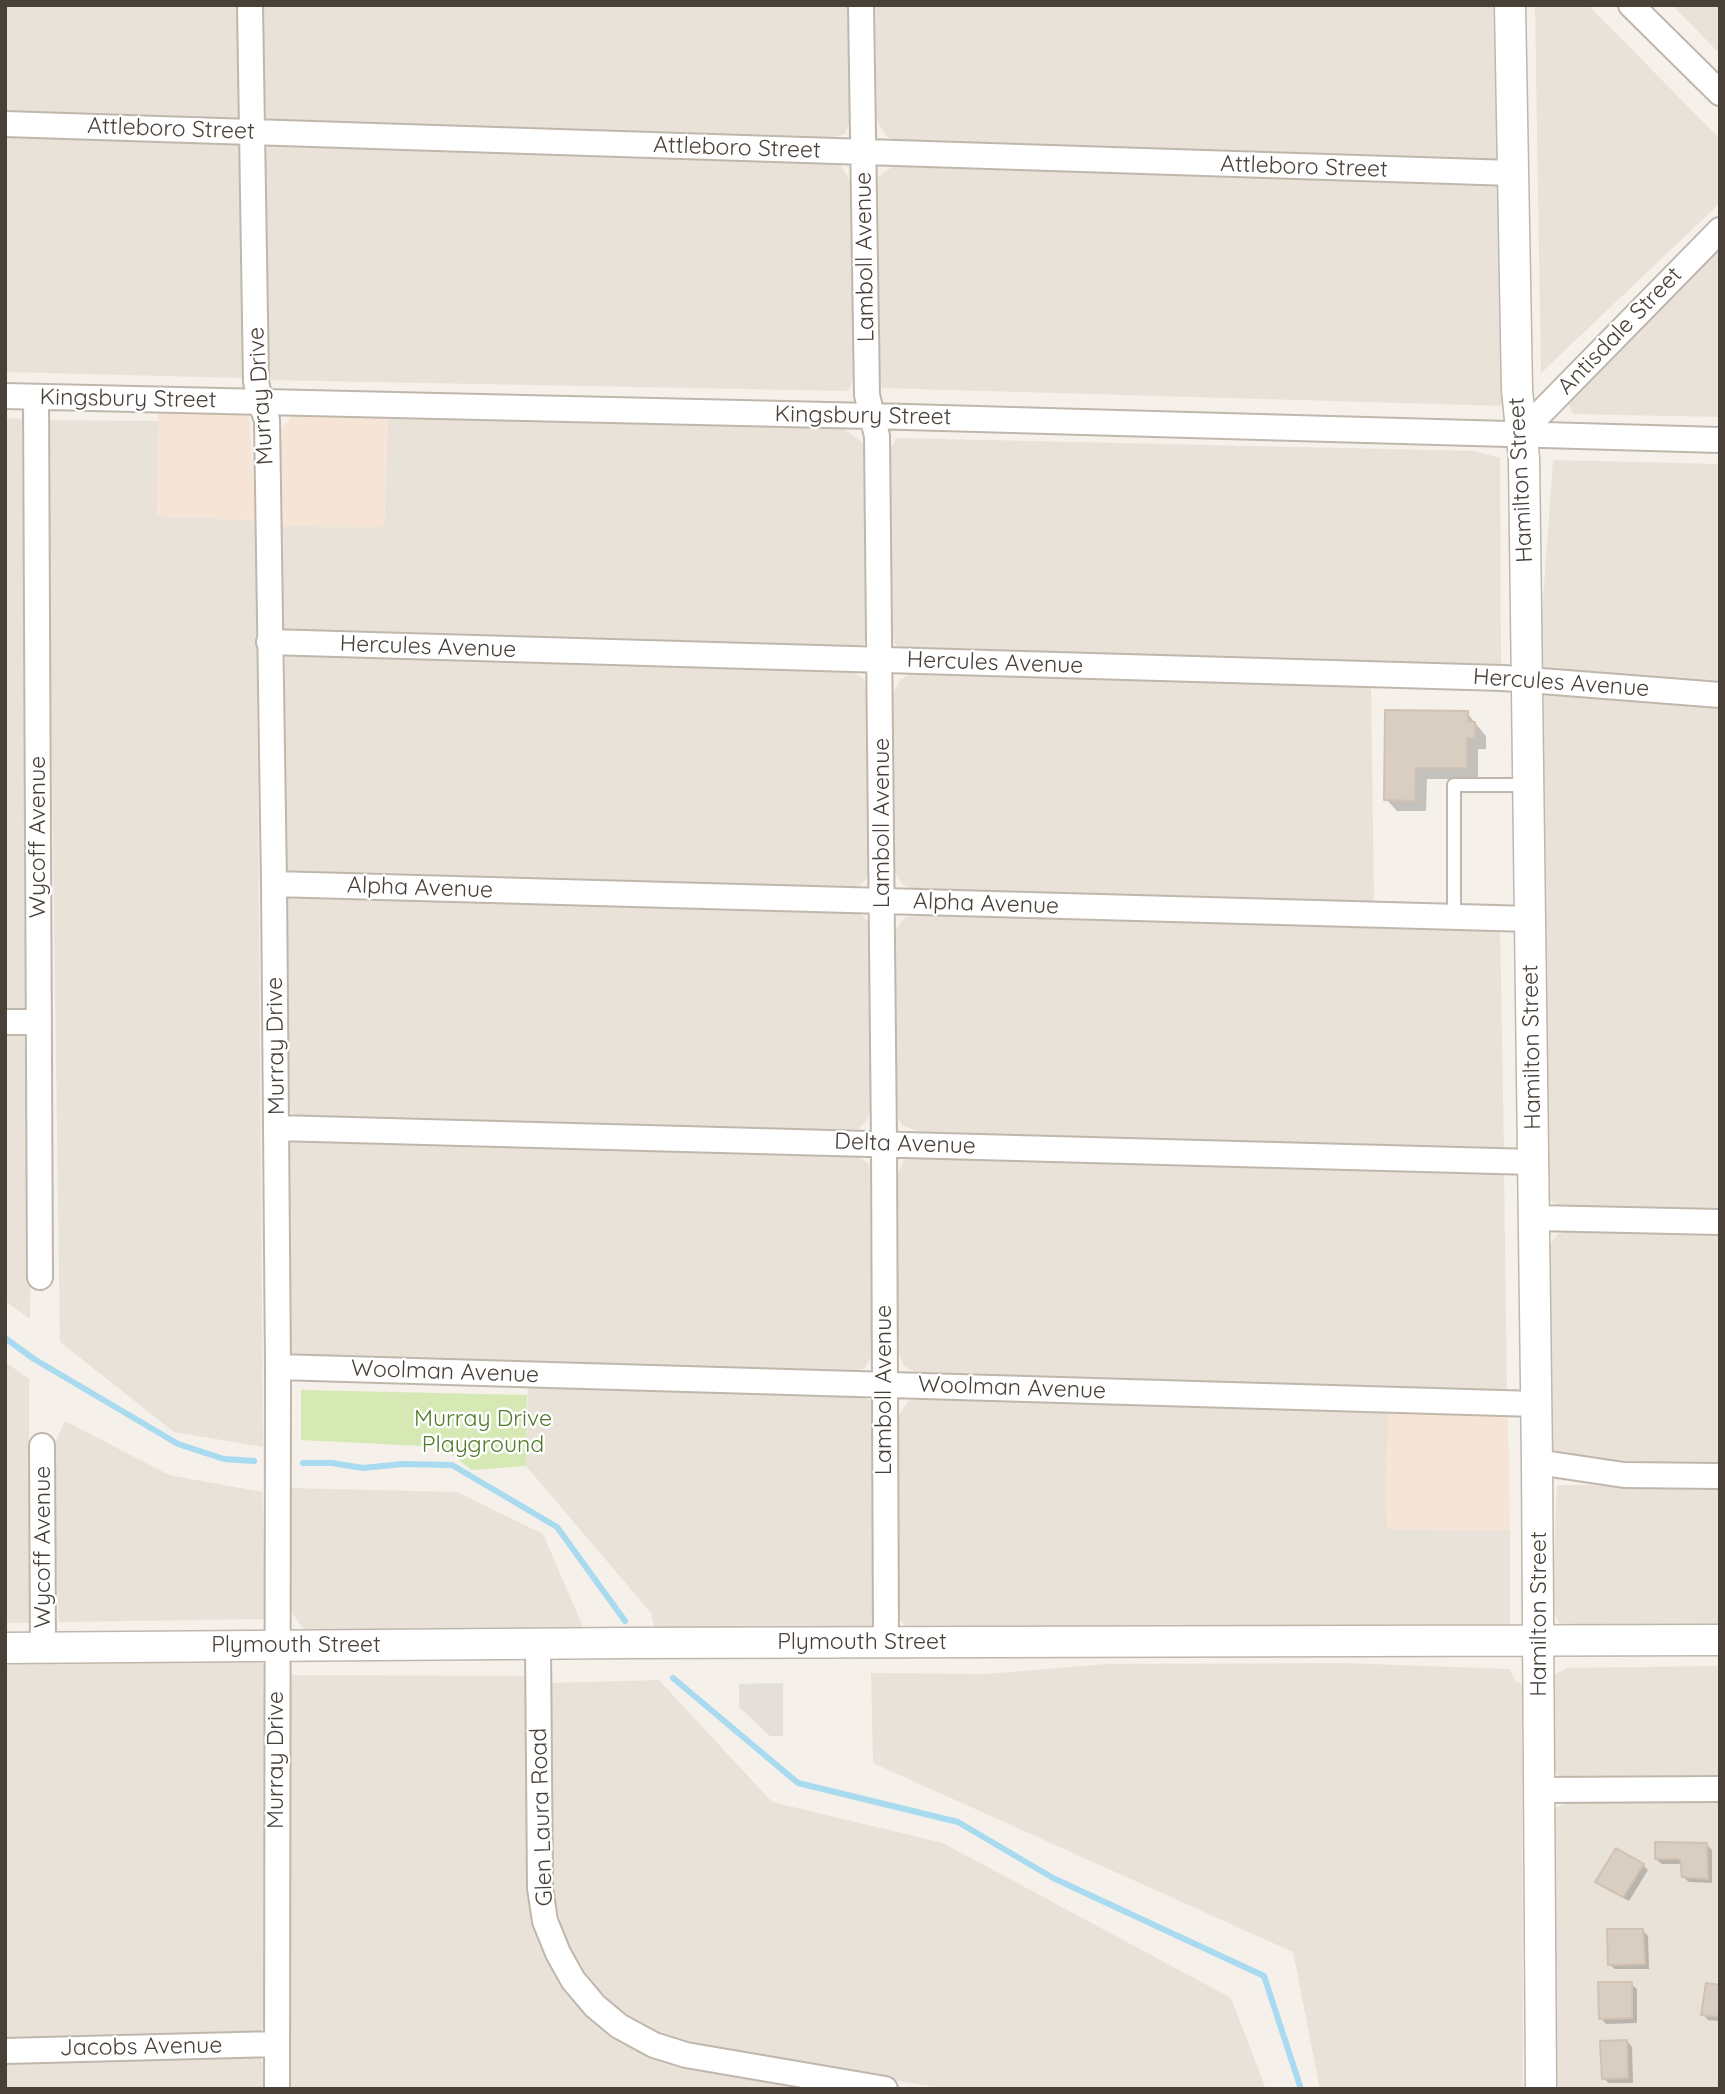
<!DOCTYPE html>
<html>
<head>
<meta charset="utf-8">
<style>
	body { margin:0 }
	#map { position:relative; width:1725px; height:2094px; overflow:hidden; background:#f5f0ea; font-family:Quicksand,sans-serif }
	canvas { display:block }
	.frame { position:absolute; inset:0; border:7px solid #494038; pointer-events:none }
</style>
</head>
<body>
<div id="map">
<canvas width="1725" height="2094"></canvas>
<div class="frame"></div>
</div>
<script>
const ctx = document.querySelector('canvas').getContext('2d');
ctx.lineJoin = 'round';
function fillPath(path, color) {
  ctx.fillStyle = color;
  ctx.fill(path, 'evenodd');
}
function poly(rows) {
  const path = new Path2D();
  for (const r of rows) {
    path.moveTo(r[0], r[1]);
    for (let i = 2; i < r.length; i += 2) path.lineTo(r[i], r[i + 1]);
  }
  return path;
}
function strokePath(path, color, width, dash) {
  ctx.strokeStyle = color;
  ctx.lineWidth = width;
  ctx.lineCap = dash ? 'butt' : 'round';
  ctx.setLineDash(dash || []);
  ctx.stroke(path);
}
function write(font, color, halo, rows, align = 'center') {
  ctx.font = font + ' Quicksand,sans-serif';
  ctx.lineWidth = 5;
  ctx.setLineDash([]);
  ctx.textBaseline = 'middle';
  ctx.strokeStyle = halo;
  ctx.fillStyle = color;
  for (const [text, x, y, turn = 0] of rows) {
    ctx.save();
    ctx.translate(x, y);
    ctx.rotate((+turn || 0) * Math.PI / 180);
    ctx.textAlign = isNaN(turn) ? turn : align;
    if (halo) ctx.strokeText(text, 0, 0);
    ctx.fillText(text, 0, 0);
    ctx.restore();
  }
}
const residential = poly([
	[5,5,241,5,243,108,238,119,230,122,5,116],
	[259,5,849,5,850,122,845,134,821,141,276,124,265,119,261,112],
	[875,5,1500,5,1501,155,1494,163,900,143,886,136,877,121],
	[1535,5,1588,5,1720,139,1720,203,1541,373],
	[1672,5,1720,5,1720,54],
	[5,133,236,140,244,151,244,378,5,372],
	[273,142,840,165,850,180,855,377,848,391,267,380,262,153],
	[899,162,1486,181,1499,186,1506,406,882,388,879,363,878,177],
	[1720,250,1720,417,1573,414,1566,399],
	[388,417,844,429,863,443,867,467,869,633,862,647,847,650,285,630,281,624,280,526,384,527],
	[5,418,23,419,27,428,29,996,24,1008,11,1016,5,1016],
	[47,420,158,421,158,516,256,520,263,1447,174,1432,60,1342],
	[897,438,1475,451,1500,458,1501,669,902,650,894,643,890,630,888,452],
	[1553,460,1720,464,1720,685,1552,673,1544,667,1539,653],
	[293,651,847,669,863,678,869,690,871,866,867,878,858,887,836,891,298,877,283,867,285,658],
	[914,672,1371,683,1374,905,922,892,903,885,892,867,892,695,900,680],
	[1547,694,1720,703,1720,1213,1567,1209,1550,1201,1543,1188,1539,705],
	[289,897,845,909,860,913,869,922,871,933,873,1106,866,1121,858,1130,827,1134,303,1120,293,1115,287,1103,283,907],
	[922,913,1500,928,1504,1151,932,1135,903,1126,895,1113,893,933,904,918],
	[5,1032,23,1032,32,1039,30,1319,5,1301],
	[292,1140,854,1153,869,1164,874,1184,875,1350,865,1368,848,1375,294,1356,288,1348,285,1150],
	[917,1154,1504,1169,1507,1392,924,1377,904,1366,897,1350,895,1179,904,1160],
	[1574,1229,1720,1233,1720,1464,1562,1460,1550,1448,1546,1249,1558,1234],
	[5,1362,29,1379,29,1623,5,1623],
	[528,1384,858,1394,873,1402,877,1614,870,1626,856,1634,655,1633,651,1613,526,1466],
	[928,1396,1388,1407,1387,1529,1510,1530,1510,1624,1494,1631,909,1630,900,1620,897,1605,898,1417,908,1401],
	[65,1421,169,1475,262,1492,267,1619,59,1622,50,1453],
	[1557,1485,1720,1486,1720,1630,1575,1629,1558,1622,1552,1607],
	[289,1488,457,1492,543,1534,587,1636,319,1636,302,1627,290,1610],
	[250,1656,260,1661,266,1670,266,2024,259,2033,5,2042,5,1659],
	[1341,1663,1510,1669,1515,1680,1522,1685,1523,2089,1320,2089,1293,1952,873,1763,871,1673,985,1674,1107,1664],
	[1720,1666,1720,1780,1563,1779,1556,1773,1550,1761,1549,1678,1567,1668],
	[287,1675,527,1676,530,1903,602,2027,642,2052,678,2064,822,2089,289,2089],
	[659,1680,772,1802,943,1843,1231,1998,1266,2089,945,2089,683,2044,640,2026,603,2001,576,1966,563,1933,553,1892,550,1683],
	[1720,1797,1720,2089,1552,2089,1551,1817,1557,1807,1576,1800],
	[260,2057,264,2065,265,2089,5,2089,5,2062]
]);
const commercial = poly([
	[158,413,249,415,256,520,157,516],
	[295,414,388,417,384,527,280,526,281,429],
	[1388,1407,1500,1411,1508,1416,1510,1530,1387,1529]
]);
const industrial = poly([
	[783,1683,783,1736,770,1736,739,1707,739,1684]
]);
const green = poly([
	[301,1390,527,1395,526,1466,472,1470,441,1447,301,1440]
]);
const shadow = poly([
	[1467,713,1486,736,1486,749,1478,749,1478,779,1427,779,1426,811,1397,811,1386,799],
	[1706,1844,1712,1850,1712,1883,1689,1882,1683,1877,1682,1864,1662,1864,1656,1859],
	[1643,1865,1648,1870,1629,1901,1603,1887,1597,1882],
	[1642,1930,1648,1936,1649,1969,1615,1969,1609,1964],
	[1631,1984,1637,1989,1637,2023,1606,2024,1601,2018],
	[1720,1987,1720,2021,1708,2020,1703,2014],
	[1627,2041,1632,2047,1633,2083,1609,2083,1603,2078]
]);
const stream = poly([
	[5,1338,34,1359,178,1444,224,1459,254,1461],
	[303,1463,332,1463,363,1468,402,1464,452,1465,557,1527,625,1621],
	[673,1678,798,1783,958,1822,1053,1878,1264,1976,1301,2089]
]);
const building = poly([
	[1385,710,1468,711,1468,722,1475,722,1475,738,1467,738,1467,768,1416,768,1415,801,1384,800,1385,710],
	[1655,1842,1707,1843,1708,1879,1682,1877,1680,1859,1655,1859,1655,1842],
	[1616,1848,1644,1864,1623,1897,1595,1882,1616,1848],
	[1607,1929,1643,1929,1645,1964,1608,1965,1607,1929],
	[1598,1982,1632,1982,1632,2018,1599,2019,1598,1982],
	[1706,1983,1720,1985,1720,2017,1701,2015,1706,1983],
	[1627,2040,1628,2078,1602,2079,1600,2041,1627,2040]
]);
const service = poly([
	[1454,917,1454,785,1528,785]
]);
const minor = poly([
	[250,5,256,381,260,401,267,420,274,884,278,1367,277,2089],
	[861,5,867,395,877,436,884,1143,886,1642],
	[1631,5,1720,93],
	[5,124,1512,173],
	[5,396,871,416,1720,440],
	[36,397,40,1277],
	[1521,433,1720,230],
	[269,642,1503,678,1720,695],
	[274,884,1531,919],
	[5,1022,39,1022],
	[277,1128,1533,1162],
	[1535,1218,1720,1222],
	[278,1367,1536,1404],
	[42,1446,43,1648],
	[1537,1462,1624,1475,1720,1476],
	[538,1644,540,1888,545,1921,558,1953,573,1980,595,2006,619,2026,654,2045,686,2055,885,2089],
	[1540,1790,1720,1789],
	[5,2051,276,2044]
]);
const tertiary = poly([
	[1510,5,1517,390,1524,458,1537,1462,1541,2089],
	[5,1648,626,1643,1720,1640]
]);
const streetNames = [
	["Attleboro Street",171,129,2],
	["Attleboro Street",737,148,2],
	["Attleboro Street",1304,167,2],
	["Lamboll Avenue",865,257,-91],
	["Antisdale Street",1620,331,-46],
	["Murray Drive",261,396,-94],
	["Kingsbury Street",128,399,1],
	["Kingsbury Street",863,416,1],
	["Hamilton Street",1521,480,-93],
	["Hercules Avenue",428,647,2],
	["Hercules Avenue",995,663,2],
	["Hercules Avenue",1561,683,4],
	["Lamboll Avenue",882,823,-90],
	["Wycoff Avenue",38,837,-90],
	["Alpha Avenue",420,888,2],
	["Alpha Avenue",986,904,2],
	["Murray Drive",276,1046,-91],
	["Hamilton Street",1532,1047,-91],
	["Delta Avenue",905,1144,2],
	["Woolman Avenue",445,1372,2],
	["Woolman Avenue",1012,1388,2],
	["Lamboll Avenue",884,1390,-90],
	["Wycoff Avenue",43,1547,-90],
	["Hamilton Street",1539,1614,-90],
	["Plymouth Street",862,1642],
	["Plymouth Street",296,1645],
	["Murray Drive",276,1760,-90],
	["Glen Laura Road",542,1817,-92],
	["Jacobs Avenue",141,2047,-1]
];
const parkNames = [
	["Murray Drive",483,1419],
	["Playground",483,1445]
];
fillPath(residential, '#e8e2d8');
fillPath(commercial, '#f6e5d6');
fillPath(industrial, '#e4dfdb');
fillPath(green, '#d6e8b4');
fillPath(shadow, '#0003');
strokePath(stream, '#a8daf0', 6);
fillPath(building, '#d9cec2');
strokePath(building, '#d1c2b3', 2);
strokePath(service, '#c0b7ac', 16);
strokePath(minor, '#c0b7ac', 28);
strokePath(tertiary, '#c0b7ac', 33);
strokePath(service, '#fff', 12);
strokePath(minor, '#fff', 24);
strokePath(tertiary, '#fff', 30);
write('23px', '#494038', '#fff', streetNames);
write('23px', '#527a2b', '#fff', parkNames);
</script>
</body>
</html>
